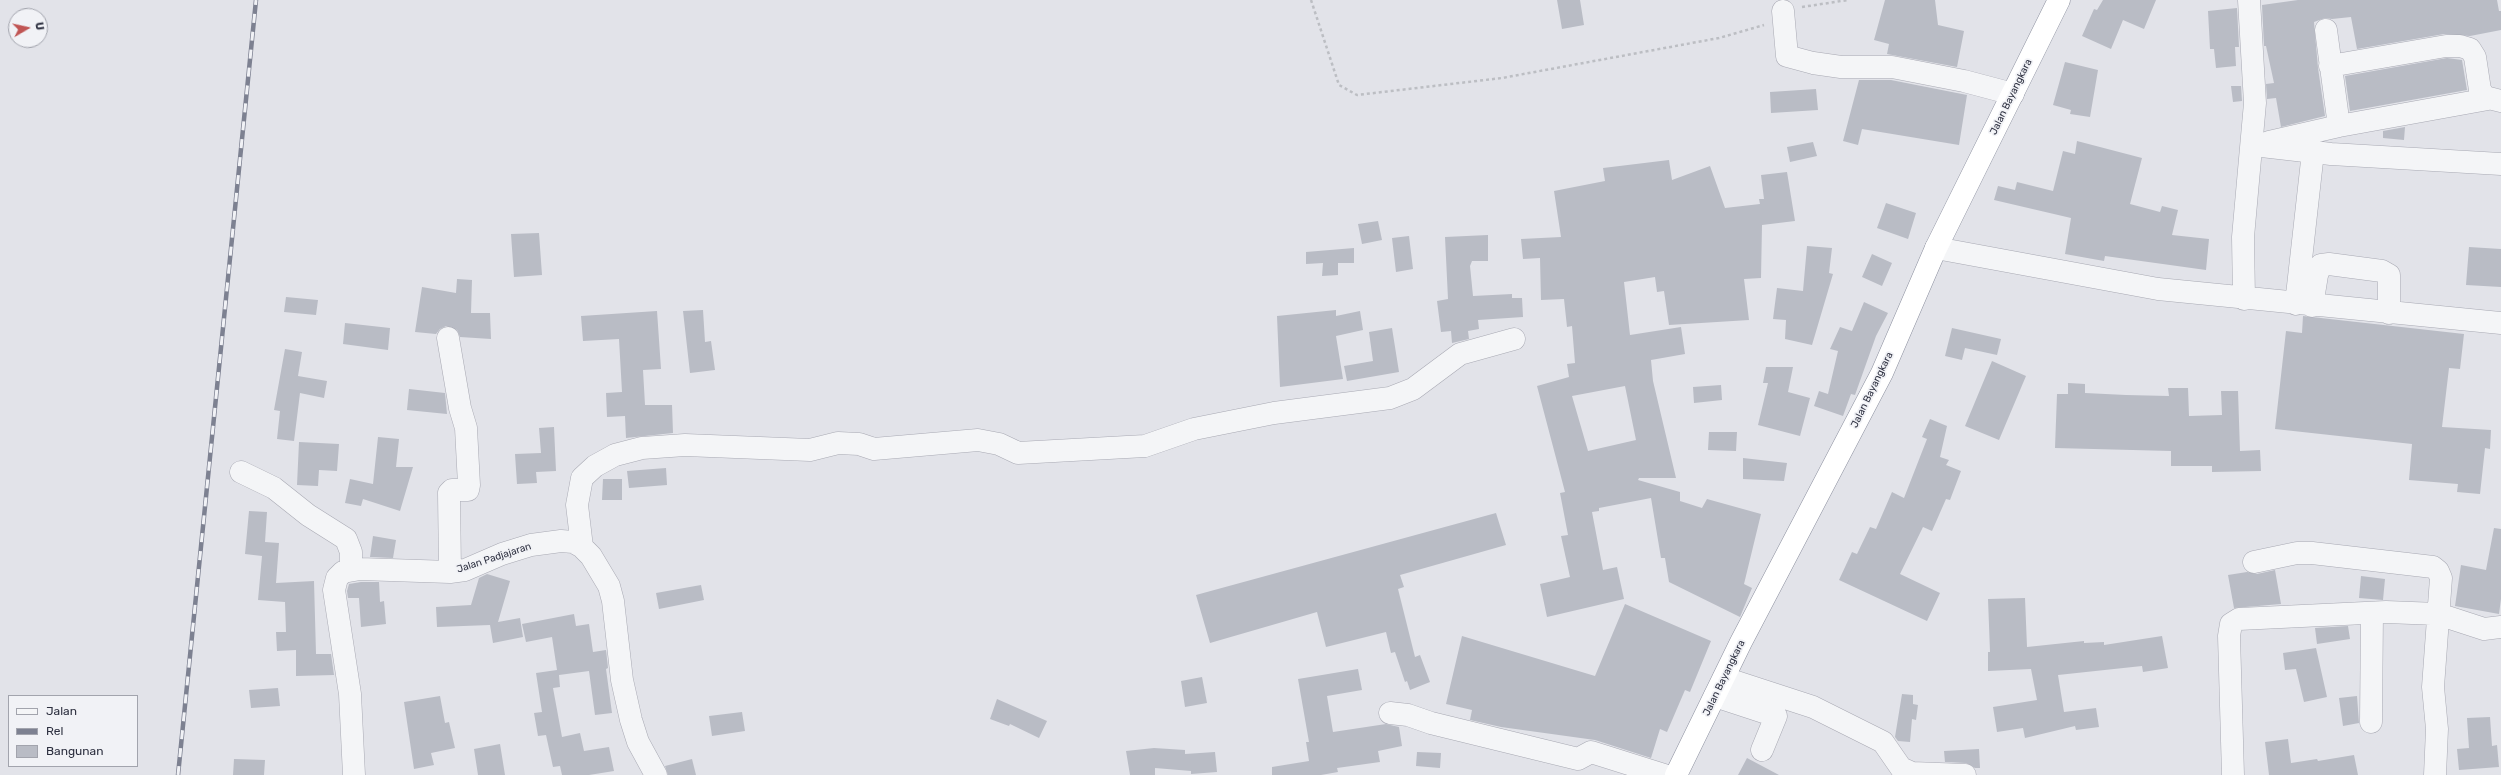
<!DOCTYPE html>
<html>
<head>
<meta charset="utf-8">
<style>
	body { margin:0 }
	#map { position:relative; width:2501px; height:775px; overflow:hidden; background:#e2e3e9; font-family:Rubik,sans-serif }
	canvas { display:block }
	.legend { position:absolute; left:8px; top:695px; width:130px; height:72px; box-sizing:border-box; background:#f1f2f6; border:1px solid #a2a4ad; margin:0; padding:5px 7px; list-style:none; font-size:12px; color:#2c2f3f }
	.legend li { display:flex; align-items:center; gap:8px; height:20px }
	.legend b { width:20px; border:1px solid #a2a4ad }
	.north { position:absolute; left:8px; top:8px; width:40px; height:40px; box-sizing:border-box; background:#f1f2f6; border:1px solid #a2a4ad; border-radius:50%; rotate:81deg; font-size:11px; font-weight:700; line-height:16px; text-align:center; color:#2c2f3f }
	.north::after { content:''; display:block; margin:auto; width:14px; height:18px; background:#c05554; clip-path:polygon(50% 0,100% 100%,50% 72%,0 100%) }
</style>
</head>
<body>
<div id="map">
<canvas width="2501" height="775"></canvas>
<ul class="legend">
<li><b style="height:5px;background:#f4f5f7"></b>Jalan</li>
<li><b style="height:5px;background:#7d8191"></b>Rel</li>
<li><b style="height:11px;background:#b9bcc5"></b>Bangunan</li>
</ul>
<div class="north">U</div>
</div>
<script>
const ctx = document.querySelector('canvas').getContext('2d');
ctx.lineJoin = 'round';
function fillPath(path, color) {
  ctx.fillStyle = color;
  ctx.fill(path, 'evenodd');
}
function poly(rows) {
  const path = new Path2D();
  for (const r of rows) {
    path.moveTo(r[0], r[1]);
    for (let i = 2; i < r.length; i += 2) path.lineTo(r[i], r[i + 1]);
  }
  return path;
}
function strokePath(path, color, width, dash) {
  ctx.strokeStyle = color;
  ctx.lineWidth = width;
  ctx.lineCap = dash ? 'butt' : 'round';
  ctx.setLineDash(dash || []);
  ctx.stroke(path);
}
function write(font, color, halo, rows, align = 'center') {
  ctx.font = font + ' Rubik,sans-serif';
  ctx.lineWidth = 3.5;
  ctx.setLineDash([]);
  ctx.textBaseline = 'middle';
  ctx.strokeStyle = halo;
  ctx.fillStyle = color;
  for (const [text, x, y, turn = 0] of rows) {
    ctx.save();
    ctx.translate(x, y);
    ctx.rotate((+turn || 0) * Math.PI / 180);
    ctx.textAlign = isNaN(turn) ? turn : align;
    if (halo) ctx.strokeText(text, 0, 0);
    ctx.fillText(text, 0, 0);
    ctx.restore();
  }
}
const building = poly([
	[1557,0,1580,0,1584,25,1562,29],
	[1885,0,1935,0,1938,25,1964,31,1957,67,1887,54,1889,44,1874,40],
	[2103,0,2156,0,2144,29,2123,20,2111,49,2082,36,2094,9,2097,10],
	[2298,0,2497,0,2499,11,2501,11,2501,30,2470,36,2444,34,2357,49,2351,17,2332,19,2325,18,2314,22,2318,68,2325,116,2281,127,2276,98,2267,99,2266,84,2274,83,2266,46,2264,46,2262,5],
	[2237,8,2239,47,2235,47,2236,66,2216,68,2214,49,2210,49,2208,11],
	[2447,58,2462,60,2467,90,2350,111,2345,76],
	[2065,62,2098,70,2090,117,2070,114,2071,110,2053,105],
	[1859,80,1891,80,1967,95,1959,145,1862,129,1858,145,1843,141],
	[2231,86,2241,86,2242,101,2233,102],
	[1816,89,1818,110,1771,113,1770,92],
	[2405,127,2404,140,2383,138,2383,131],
	[2077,141,2142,158,2130,204,2160,212,2162,206,2178,210,2172,235,2209,239,2206,270,2105,256,2104,261,2065,254,2071,218,1994,200,1998,186,2015,190,2017,182,2053,191,2063,151,2075,154],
	[1813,142,1817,156,1790,162,1787,147],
	[1669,160,1672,180,1710,166,1725,208,1760,204,1759,199,1764,199,1761,175,1787,172,1795,221,1762,225,1761,278,1744,279,1749,320,1669,325,1664,291,1657,292,1655,277,1624,282,1630,335,1681,327,1685,354,1651,360,1653,381,1676,478,1639,478,1638,480,1680,492,1680,501,1702,508,1707,499,1761,514,1744,584,1752,588,1740,617,1669,582,1665,558,1661,558,1651,498,1599,508,1599,511,1592,512,1603,570,1617,567,1624,599,1547,617,1540,584,1570,577,1561,536,1568,535,1560,493,1565,492,1537,386,1569,377,1567,364,1575,363,1572,326,1567,327,1564,299,1541,300,1540,258,1523,259,1521,239,1561,237,1554,191,1605,181,1603,168],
	[1625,386,1636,440,1588,451,1572,396],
	[1886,203,1916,213,1908,239,1877,228],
	[1378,221,1382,240,1362,244,1358,224],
	[539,233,542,275,514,277,511,234],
	[1488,235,1488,261,1472,261,1470,266,1473,296,1512,294,1512,298,1522,298,1523,317,1478,320,1479,329,1468,331,1469,339,1452,343,1451,331,1441,332,1437,301,1448,299,1445,237],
	[1409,236,1413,269,1396,272,1392,238],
	[1807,246,1832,248,1829,273,1833,274,1812,345,1785,339,1786,320,1773,319,1777,288,1803,291],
	[2469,247,2501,249,2501,287,2466,285],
	[1354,248,1354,263,1338,263,1338,275,1322,276,1323,263,1306,264,1306,252],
	[1872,254,1892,263,1882,286,1862,277],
	[457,279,472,280,471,313,490,313,491,339,460,337,457,330,446,326,440,329,436,334,415,332,422,287,456,293],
	[286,297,318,300,316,315,284,312],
	[1864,302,1888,313,1876,336,1855,395,1851,394,1843,416,1814,406,1819,391,1828,394,1838,351,1830,349,1840,327,1852,331],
	[703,310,705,342,711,341,715,370,690,373,683,311],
	[1336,310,1336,316,1360,311,1363,330,1336,336,1343,379,1280,387,1277,316],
	[657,311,661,369,643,370,645,405,672,405,673,433,626,438,625,416,607,417,606,393,622,392,619,339,583,341,581,316],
	[2303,316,2464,334,2460,369,2449,368,2442,427,2491,430,2490,449,2485,448,2480,494,2457,492,2458,484,2409,480,2412,444,2275,429,2286,331,2302,333],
	[345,323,390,328,388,350,343,344],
	[1392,328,1399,372,1347,381,1344,366,1373,361,1369,332],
	[1952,328,2001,339,1997,355,1965,348,1962,360,1945,356],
	[285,349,302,352,298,376,327,381,324,398,300,393,294,441,277,439,280,411,274,410],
	[1992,361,2026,376,1999,440,1965,426],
	[1766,367,1793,367,1788,392,1810,398,1800,436,1758,425,1768,383,1763,383],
	[2068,383,2085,384,2085,393,2126,395,2169,396,2168,388,2188,388,2189,416,2222,415,2221,391,2238,391,2240,451,2260,450,2261,471,2212,472,2212,466,2171,466,2171,451,2055,448,2057,394,2068,394],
	[1721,385,1722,400,1694,403,1693,387],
	[409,389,445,393,447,414,407,410],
	[1930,419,1947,426,1940,457,1949,460,1946,465,1961,471,1950,500,1946,499,1932,531,1923,527,1900,574,1940,593,1927,621,1839,580,1852,552,1857,554,1870,527,1876,529,1892,492,1904,498,1927,439,1922,437],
	[554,427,556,471,536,472,537,483,517,484,515,454,541,453,539,428],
	[1709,432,1737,432,1736,451,1708,450],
	[378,437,399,439,396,467,413,467,400,511,363,499,361,506,345,503,350,479,373,484],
	[299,442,339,444,337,471,319,470,318,486,297,485],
	[1743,458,1787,463,1784,481,1743,479],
	[666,468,667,485,629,488,627,471],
	[603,479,622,479,622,500,602,500],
	[249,511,267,512,265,542,279,543,276,583,314,581,316,654,331,654,334,675,296,676,296,650,277,651,276,632,286,632,285,602,258,600,262,556,245,554],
	[1496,513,1506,545,1400,575,1404,587,1398,589,1415,657,1420,655,1430,682,1410,690,1407,681,1405,682,1395,652,1391,653,1386,632,1326,647,1317,612,1210,643,1196,595],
	[2494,528,2501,529,2501,599,2499,614,2455,606,2461,565,2486,570],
	[373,536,396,540,393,558,370,557],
	[2275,570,2281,604,2234,608,2228,575,2247,572,2257,574],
	[487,574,510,581,498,622,520,618,523,637,493,643,490,625,437,627,436,607,471,605,479,578],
	[2361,576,2385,579,2383,600,2359,598],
	[361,582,379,582,380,602,384,601,386,624,361,627,359,598,348,598,347,591,349,584],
	[701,585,704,600,659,609,656,593],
	[2025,598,2027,647,2084,641,2084,643,2104,642,2104,645,2162,636,2168,668,2143,672,2142,666,2058,675,2064,712,2096,708,2099,727,2076,730,2075,726,2025,738,2023,728,1997,732,1993,707,2037,700,2031,669,1988,671,1988,652,1990,652,1988,599],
	[1625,604,1711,641,1690,692,1685,690,1667,732,1660,729,1651,758,1595,740,1501,727,1470,720,1472,710,1446,704,1462,636,1595,676],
	[574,614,576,626,589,624,593,652,606,650,608,668,606,669,612,713,595,715,589,671,559,675,560,687,553,688,562,737,580,733,584,751,609,747,614,771,589,775,562,775,560,766,553,767,546,735,538,736,534,713,542,712,536,673,557,670,552,637,526,642,522,624],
	[2348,626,2350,639,2317,644,2315,628],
	[2316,648,2327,697,2304,702,2296,669,2285,670,2283,653],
	[1358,669,1362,690,1327,696,1333,732,1386,724,1399,727,1402,746,1378,751,1380,762,1337,768,1338,772,1321,775,1272,775,1272,767,1309,761,1306,742,1309,742,1298,679],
	[1202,677,1207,703,1185,707,1181,681],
	[278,688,280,706,251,708,249,690],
	[1902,694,1913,695,1913,704,1918,705,1916,720,1912,719,1910,742,1898,741,1895,737],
	[440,696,445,723,449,722,455,748,431,753,434,765,414,769,404,702],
	[2357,696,2359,723,2343,726,2339,698],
	[997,699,1047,721,1039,738,1010,724,1009,726,990,719],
	[742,712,745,731,712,736,709,716],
	[2490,717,2492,746,2497,745,2499,767,2459,770,2457,749,2469,748,2467,718],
	[2288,739,2291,763,2317,759,2318,761,2354,755,2358,775,2269,775,2265,742],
	[500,744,505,775,478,775,474,749],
	[1154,748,1185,750,1185,754,1215,752,1217,772,1191,774,1191,771,1155,768,1155,775,1130,775,1126,751],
	[1979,749,1980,768,1975,768,1966,763,1945,762,1944,751],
	[1417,752,1441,753,1440,768,1416,766],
	[1747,758,1779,775,1738,775],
	[234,759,265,760,264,775,233,775],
	[692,759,696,775,668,775,665,766]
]);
const path = poly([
	[1311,0,1339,85,1357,95,1502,78,1719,38,1764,25],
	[1802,7,1848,0]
]);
const minor = poly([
	[1783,11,1787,56,1813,63,1841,67,1892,67,1964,81,2013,94],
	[2330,66,2446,46,2460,46,2470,49,2475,57,2480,90,2485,97,2501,101],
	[2339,126,2488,99],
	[2269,142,2339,126,2326,30],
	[2253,145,2331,154,2501,164],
	[1936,248,2158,289,2501,323],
	[2244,299,2243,237,2255,103,2249,0],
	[2296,304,2313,152],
	[2312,306,2317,275,2321,265,2329,264,2382,271,2389,275,2389,313],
	[448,338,460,408,466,428,469,485,468,490,452,490,449,493,450,572],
	[241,472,274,488,308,515,346,539,351,552,351,570],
	[582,547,577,505,582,478,595,466,615,455,642,448,685,445,810,450,838,443,859,444,874,449,978,440,999,444,1018,453,1145,446,1194,429,1274,413,1390,398,1413,389,1460,354,1514,339],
	[2254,562,2297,553,2312,553,2433,567,2438,571,2441,578,2433,687,2437,729,2435,775],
	[1724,678,1813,707,1883,742,1901,768,1912,773,1965,775],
	[1715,696,1776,716,1762,750],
	[1390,713,1408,715,1431,723,1578,759,1591,752,1664,775],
	[2371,722,2372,613],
	[354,775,350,694,334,590,337,578,343,572,360,569,450,572,465,570,502,554,531,545,561,541,573,542,582,547,591,556,609,586,613,601,622,680,631,720,638,742,656,775],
	[2233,775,2229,636,2231,624,2239,619,2386,612,2438,614,2484,629,2501,627]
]);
const highway = poly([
	[1676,775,1741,642,1882,373,1936,248,2059,0]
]);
const rail = poly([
	[178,775,256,0]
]);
const streetNames = [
	["Jalan Bayangkara",2011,97,-64],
	["Jalan Bayangkara",1872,390,-64],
	["Jalan Padjajaran",494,558,-18],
	["Jalan Bayangkara",1724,678,-64]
];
fillPath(building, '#b9bcc5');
strokePath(minor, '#a8a9b3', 23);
strokePath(highway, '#8b8f9e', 23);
strokePath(path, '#bcbec3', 2.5, [3, 3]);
strokePath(minor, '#f4f5f7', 22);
strokePath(highway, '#fff', 22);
strokePath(rail, '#7d8191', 4.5);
strokePath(rail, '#f1f2f6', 3, [9]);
write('10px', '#2c2f3f', '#f1f2f6', streetNames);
</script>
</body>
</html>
